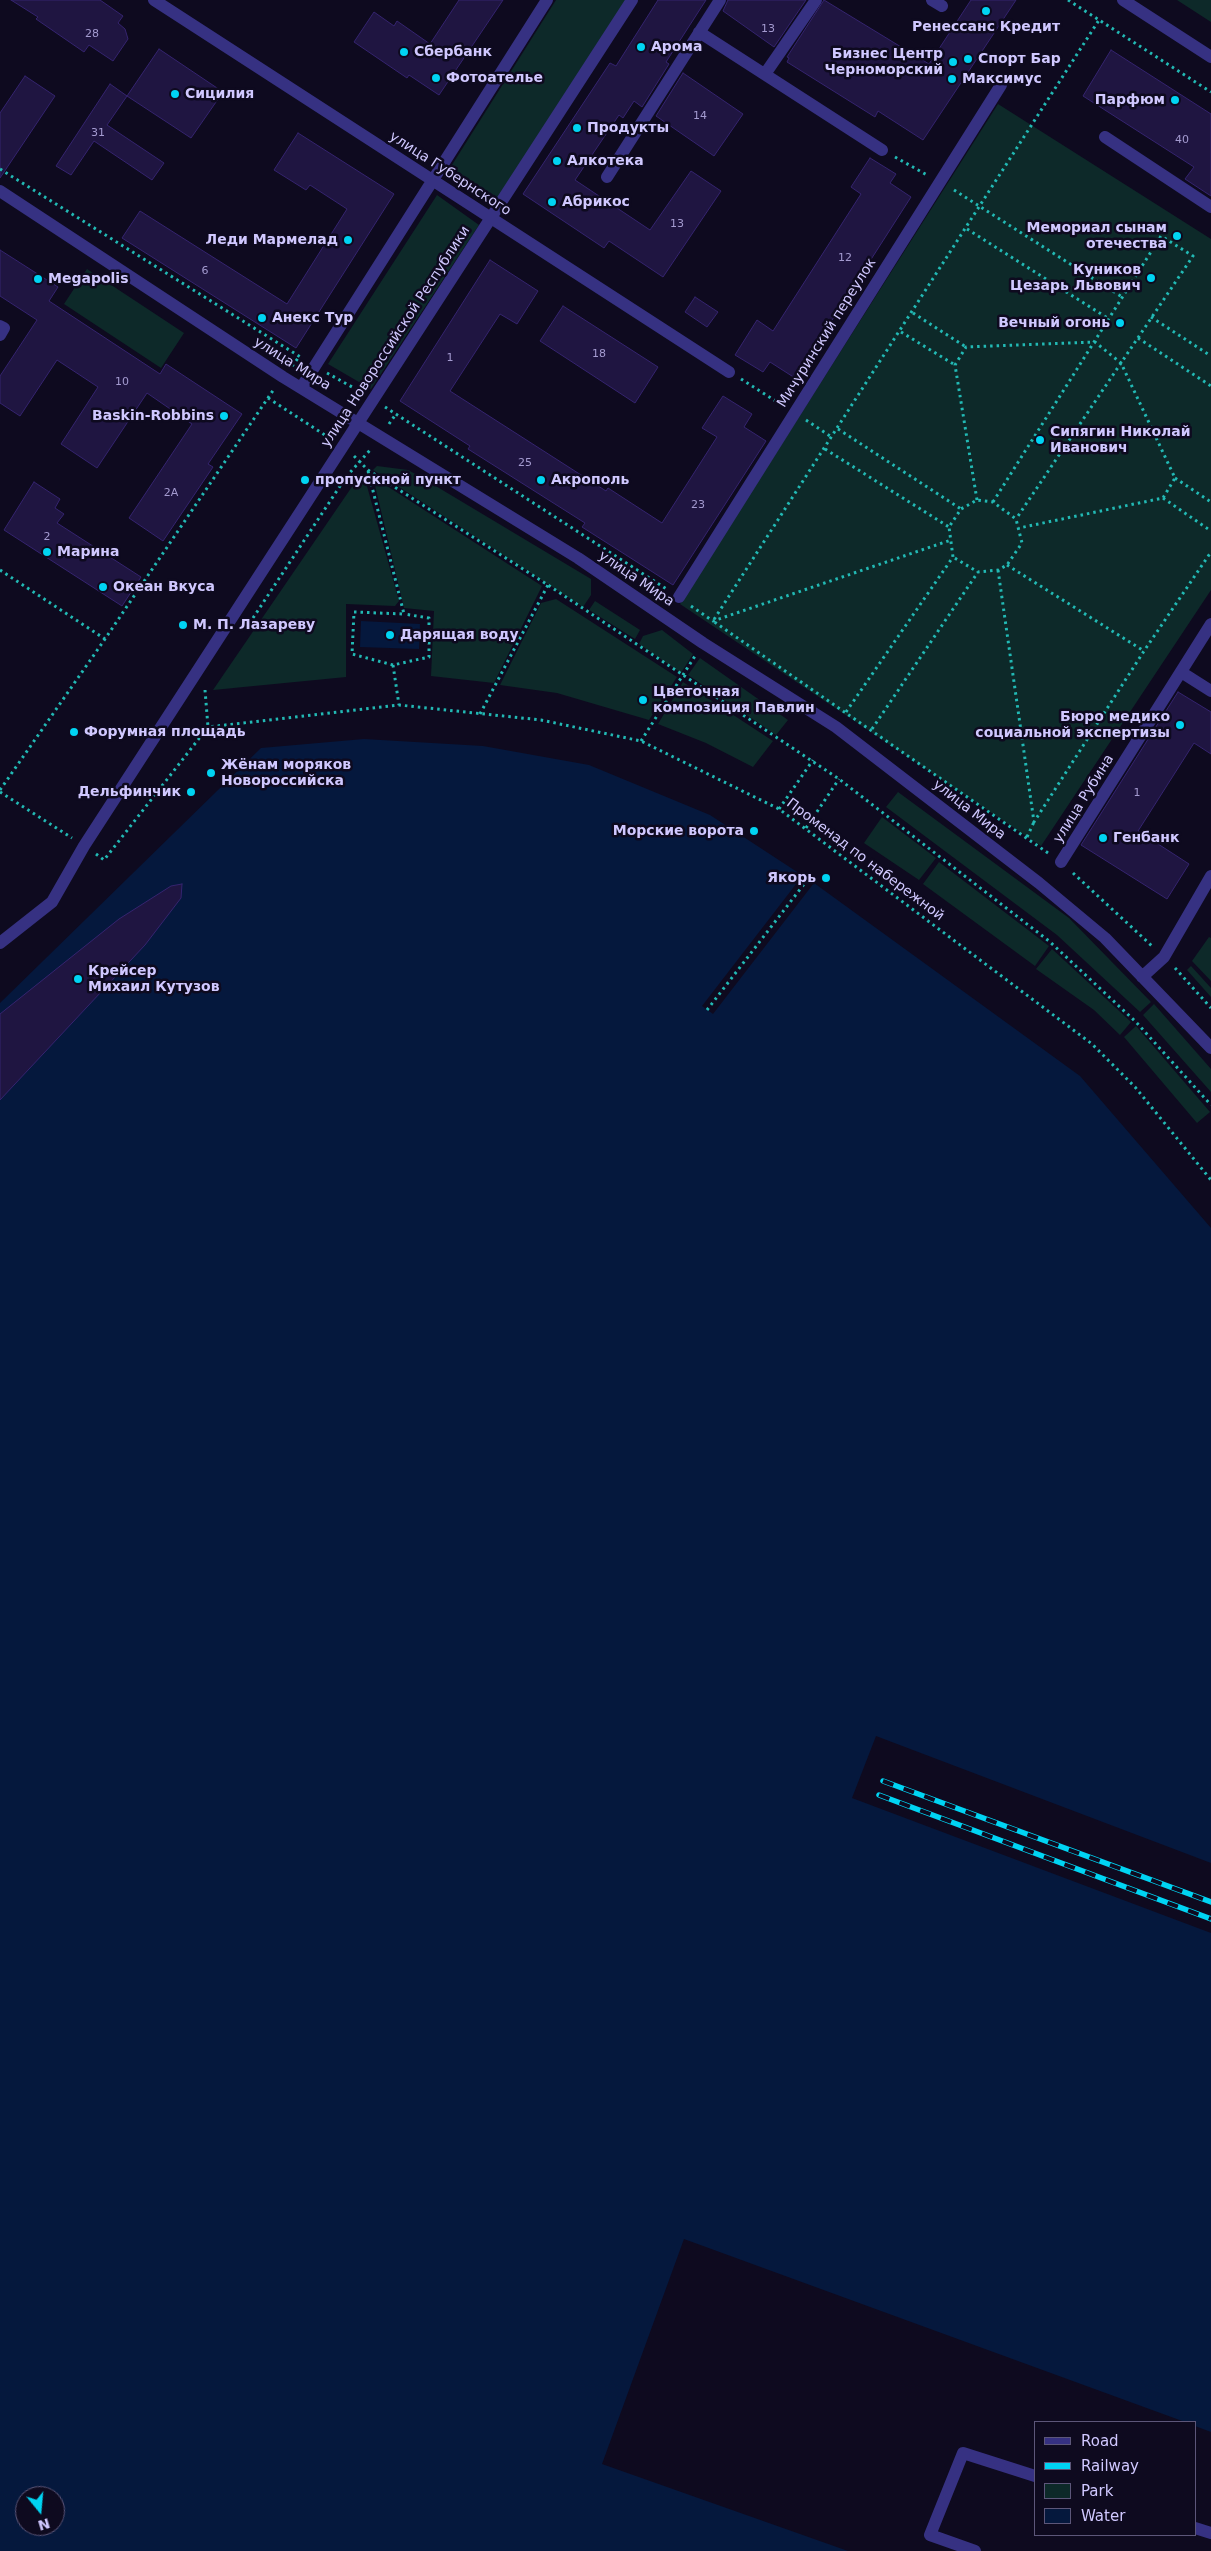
<!DOCTYPE html>
<html>
<head>
<meta charset="utf-8">
<style>
	body { margin:0 }
	#map { position:relative; width:1211px; height:2551px; overflow:hidden; background:#0e0a1f; font-family:"DejaVu Sans",sans-serif }
	canvas { display:block }
	.legend { position:absolute; left:1034px; top:2421px; width:162px; height:115px; box-sizing:border-box; background:#0e0a1f; border:1px solid #5c5679; margin:0; padding:6px 9px; list-style:none; font-size:15px; color:#d0c8ff }
	.legend li { display:flex; align-items:center; gap:10px; height:25px }
	.legend b { width:25px; border:1px solid #5c5679 }
	.north { position:absolute; left:15px; top:2486px; width:50px; height:50px; box-sizing:border-box; background:#0e0a1f; border:1px solid #5c5679; border-radius:50%; rotate:163deg; font-size:14px; font-weight:700; line-height:20px; text-align:center; color:#d0c8ff }
	.north::after { content:''; display:block; margin:auto; width:18px; height:22px; background:#00d4f3; clip-path:polygon(50% 0,100% 100%,50% 72%,0 100%) }
</style>
</head>
<body>
<div id="map">
<canvas width="1211" height="2551"></canvas>
<ul class="legend">
<li><b style="height:6px;background:#363182"></b>Road</li>
<li><b style="height:6px;background:#00d4f3"></b>Railway</li>
<li><b style="height:14px;background:#0d2929"></b>Park</li>
<li><b style="height:14px;background:#05183d"></b>Water</li>
</ul>
<div class="north">N</div>
</div>
<script>
const ctx = document.querySelector('canvas').getContext('2d');
ctx.lineJoin = 'round';
function fillPath(path, color) {
  ctx.fillStyle = color;
  ctx.fill(path, 'evenodd');
}
function poly(rows) {
  const path = new Path2D();
  for (const r of rows) {
    path.moveTo(r[0], r[1]);
    for (let i = 2; i < r.length; i += 2) path.lineTo(r[i], r[i + 1]);
  }
  return path;
}
function strokePath(path, color, width, dash) {
  ctx.strokeStyle = color;
  ctx.lineWidth = width;
  ctx.lineCap = dash ? 'butt' : 'round';
  ctx.setLineDash(dash || []);
  ctx.stroke(path);
}
function write(font, color, halo, rows, align = 'center') {
  ctx.font = font + ' "DejaVu Sans",sans-serif';
  ctx.lineWidth = 5;
  ctx.setLineDash([]);
  ctx.textBaseline = 'middle';
  ctx.strokeStyle = halo;
  ctx.fillStyle = color;
  for (const [text, x, y, turn = 0] of rows) {
    ctx.save();
    ctx.translate(x, y);
    ctx.rotate((+turn || 0) * Math.PI / 180);
    ctx.textAlign = isNaN(turn) ? turn : align;
    if (halo) ctx.strokeText(text, 0, 0);
    ctx.fillText(text, 0, 0);
    ctx.restore();
  }
}
const green = poly([
	[556,0,627,0,493,207,445,176],
	[1177,0,1211,0,1211,22],
	[998,104,1211,239,1211,590,1041,846,680,604],
	[437,195,479,225,371,389,328,364],
	[87,269,184,333,161,368,64,304],
	[377,466,408,470,419,476,591,579,591,595,583,607,373,470],
	[360,475,365,479,399,601,395,606,346,604,346,677,213,690],
	[373,477,542,586,494,683,431,676,434,611,404,608],
	[556,599,677,677,649,720,557,693,500,685,541,603],
	[595,601,640,630,635,639,589,610],
	[662,630,693,654,681,673,639,644,643,636],
	[700,658,788,720,776,735,688,675],
	[683,682,773,741,753,767,706,743,658,724],
	[898,792,1069,918,1151,1002,1140,1012,1057,935,886,807],
	[882,817,936,858,919,880,864,843],
	[939,862,1049,946,1035,966,923,884],
	[1209,937,1211,938,1211,981,1192,961],
	[1052,949,1131,1022,1120,1035,1094,1010,1036,969],
	[1191,966,1211,988,1211,997,1187,970],
	[1154,1004,1211,1069,1211,1092,1143,1015],
	[1136,1026,1210,1112,1197,1123,1124,1037]
]);
const water = poly([
	[361,621,420,624,419,649,360,647],
	[364,739,483,746,589,765,710,815,814,883,1080,1076,1211,1228,1211,1863,876,1736,852,1798,1211,1933,1211,2432,1195,2426,1195,2422,1185,2422,684,2239,602,2464,848,2551,0,2551,0,1003,261,748],
	[25,2496,55,2496,55,2526,25,2526]
]);
const pier = poly([
	[803,875,814,883,713,1014,702,1006]
]);
const building = poly([
	[11,0,100,0,123,16,118,23,125,29,128,39,113,61,89,45,84,52,36,19,38,17,11,0],
	[459,0,503,0,439,95,409,75,407,78,354,42,374,12,394,26,397,21,430,44,459,0],
	[658,0,706,0,666,62,669,64,642,107,634,101,623,118,619,115,575,180,650,230,691,171,721,191,663,277,609,241,604,248,523,194,610,63,616,66,658,0],
	[728,0,806,0,774,47,723,11,728,0],
	[824,0,929,64,971,0,1016,0,923,140,878,111,875,117,787,62,789,58,787,57,824,0],
	[159,49,223,92,191,138,127,96,159,49],
	[1111,50,1211,114,1211,196,1185,179,1194,167,1083,96,1111,50],
	[683,73,743,114,714,156,656,116,683,73],
	[25,76,55,96,0,178,0,113,25,76],
	[110,84,127,96,107,125,164,163,152,180,94,141,71,175,56,166,110,84],
	[298,133,394,194,296,348,122,238,140,211,287,304,347,209,310,185,306,190,274,170,298,133],
	[870,158,896,174,890,183,911,197,795,378,770,362,763,372,735,355,757,320,773,331,861,194,851,187,870,158],
	[0,250,58,287,49,301,160,374,166,364,242,414,208,464,213,467,163,541,129,518,192,424,147,393,97,468,61,444,98,387,57,360,20,416,0,403,0,376,37,320,0,296,0,250],
	[490,260,538,291,517,324,500,314,450,391,606,491,608,488,662,523,717,437,702,428,723,396,752,414,744,427,766,441,673,585,582,527,585,523,468,449,470,446,400,401,490,260],
	[695,297,718,312,707,327,685,312,695,297],
	[563,306,658,367,635,403,540,341,563,306],
	[34,482,60,499,55,508,64,514,57,523,141,577,122,606,4,530,34,482],
	[1178,692,1211,712,1211,754,1194,743,1138,831,1189,864,1167,899,1081,845,1178,692],
	[182,884,181,898,145,945,0,1100,0,1014,119,919,171,886,182,884]
]);
const path = poly([
	[1068,0,1211,92],
	[895,157,927,175],
	[0,169,302,358],
	[954,190,1122,297],
	[967,229,1109,319],
	[913,313,966,347],
	[1151,317,1211,356],
	[901,332,955,365],
	[1138,338,1211,386],
	[292,366,299,357],
	[327,373,361,392],
	[741,379,782,405],
	[268,398,331,439],
	[385,407,668,590],
	[806,420,833,438],
	[389,424,396,414],
	[838,429,961,509],
	[825,449,949,527],
	[354,456,368,470,548,585,839,779,1049,941,1136,1022,1211,1105],
	[368,471,404,614,354,612,352,654,393,665,429,657,429,618,404,614],
	[1175,478,1211,502],
	[1163,498,1211,531],
	[977,500,955,365,966,347,1095,342,1121,363,1175,478,1163,498,1019,528],
	[993,502,1161,236,1193,256,1016,519],
	[1007,565,1144,651],
	[0,570,105,639],
	[998,570,1034,822,1144,651,1211,552],
	[691,606,713,621,951,540],
	[253,618,346,477,371,449],
	[393,665,399,705],
	[205,690,208,727],
	[846,712,953,557,949,527,961,509,977,500,993,502,1016,519,1022,543,1007,565,998,570,978,572,953,557],
	[480,714,548,585],
	[872,729,978,572],
	[641,741,695,656],
	[0,790,105,639,274,389],
	[0,792,72,838],
	[779,809,813,760],
	[806,828,839,779],
	[1027,837,1034,822],
	[1048,853,713,621,1099,20],
	[96,854,104,860,208,727,399,705,541,720,641,741,779,809,1092,1044,1135,1087,1211,1180],
	[1073,873,1152,946],
	[1175,968,1211,1008],
	[707,1010,808,879]
]);
const minor = poly([
	[154,0,729,372],
	[932,0,942,6],
	[1123,0,1211,57],
	[699,32,882,150],
	[765,74,816,0],
	[1105,137,1211,207],
	[607,177,720,0],
	[0,191,283,377,578,558,703,643,836,727,1039,883,1105,938,1211,1048],
	[0,326,4,328,0,335],
	[301,388,547,0],
	[679,597,1001,85],
	[1181,672,1211,691],
	[1061,862,1211,624],
	[0,943,52,902,84,846,632,0],
	[1142,977,1164,957,1211,876],
	[1195,2528,1211,2533],
	[975,2551,930,2535,963,2453,1035,2476]
]);
const rail = poly([
	[883,1781,1211,1902],
	[879,1795,1211,1919]
]);
const markers = [
	[986,11,5,"#00d4f3"],
	[641,47,5,"#00d4f3"],
	[404,52,5,"#00d4f3"],
	[968,59,5,"#00d4f3"],
	[953,62,5,"#00d4f3"],
	[436,78,5,"#00d4f3"],
	[952,79,5,"#00d4f3"],
	[175,94,5,"#00d4f3"],
	[1175,100,5,"#00d4f3"],
	[577,128,5,"#00d4f3"],
	[557,161,5,"#00d4f3"],
	[552,202,5,"#00d4f3"],
	[1177,236,5,"#00d4f3"],
	[348,240,5,"#00d4f3"],
	[1151,278,5,"#00d4f3"],
	[38,279,5,"#00d4f3"],
	[262,318,5,"#00d4f3"],
	[1120,323,5,"#00d4f3"],
	[224,416,5,"#00d4f3"],
	[1040,440,5,"#00d4f3"],
	[305,480,5,"#00d4f3"],
	[541,480,5,"#00d4f3"],
	[47,552,5,"#00d4f3"],
	[103,587,5,"#00d4f3"],
	[183,625,5,"#00d4f3"],
	[390,635,5,"#00d4f3"],
	[643,700,5,"#00d4f3"],
	[1180,725,5,"#00d4f3"],
	[74,732,5,"#00d4f3"],
	[211,773,5,"#00d4f3"],
	[191,792,5,"#00d4f3"],
	[754,831,5,"#00d4f3"],
	[1103,838,5,"#00d4f3"],
	[826,878,5,"#00d4f3"],
	[78,979,5,"#00d4f3"]
];
const numberNames = [
	["13",768,29],
	["28",92,34],
	["14",700,116],
	["31",98,133],
	["40",1182,140],
	["13",677,224],
	["12",845,258],
	["6",205,271],
	["18",599,354],
	["1",450,358],
	["10",122,382],
	["25",525,463],
	["2А",171,493],
	["23",698,505],
	["2",47,537],
	["1",1137,793]
];
const poiNames = [
	["Ренессанс Кредит",986,27,"center"],
	["Арома",651,47],
	["Сбербанк",414,52],
	["Бизнес Центр",943,54,"right"],
	["Черноморский",943,70,"right"],
	["Спорт Бар",978,59],
	["Фотоателье",446,78],
	["Максимус",962,79],
	["Сицилия",185,94],
	["Парфюм",1165,100,"right"],
	["Продукты",587,128],
	["Алкотека",567,161],
	["Абрикос",562,202],
	["Мемориал сынам",1167,228,"right"],
	["отечества",1167,244,"right"],
	["Леди Мармелад",338,240,"right"],
	["Куников",1141,270,"right"],
	["Цезарь Львович",1141,286,"right"],
	["Megapolis",48,279],
	["Анекс Тур",272,318],
	["Вечный огонь",1110,323,"right"],
	["Baskin-Robbins",214,416,"right"],
	["Сипягин Николай",1050,432],
	["Иванович",1050,448],
	["пропускной пункт",315,480],
	["Акрополь",551,480],
	["Марина",57,552],
	["Океан Вкуса",113,587],
	["М. П. Лазареву",193,625],
	["Дарящая воду",400,635],
	["Цветочная",653,692],
	["композиция Павлин",653,708],
	["Бюро медико",1170,717,"right"],
	["социальной экспертизы",1170,733,"right"],
	["Форумная площадь",84,732],
	["Жёнам моряков",221,765],
	["Новороссийска",221,781],
	["Дельфинчик",181,792,"right"],
	["Морские ворота",744,831,"right"],
	["Генбанк",1113,838],
	["Якорь",816,878,"right"],
	["Крейсер",88,971],
	["Михаил Кутузов",88,987]
];
const streetNames = [
	["улица Губернского",450,174,33],
	["Мичуринский переулок",827,333,-58],
	["улица Новороссийской Республики",396,337,-57],
	["улица Мира",292,364,32],
	["улица Мира",636,579,34],
	["улица Рубина",1084,799,-58],
	["улица Мира",969,810,38],
	["Променад по набережной",865,860,37]
];
fillPath(green, '#0d2929');
fillPath(water, '#05183d');
fillPath(pier, '#0e0a1f');
fillPath(building, '#1f1541');
strokePath(building, '#35246f', 1);
strokePath(path, '#22b9b4', 3, [2.5, 4]);
strokePath(minor, '#363182', 12);
strokePath(rail, '#00d4f3', 5.5);
strokePath(rail, '#0e0a1f', 4, [11]);
for (const [x, y, r, color] of markers) {
  const dot = new Path2D();
  dot.arc(x, y, r, 0, 2 * Math.PI);
  ctx.fillStyle = color;
  ctx.fill(dot);
  strokePath(dot, '#0e0a1f', 2);
}
write('11px', '#a49bd0', null, numberNames);
write('bold 14px', '#d0c8ff', '#0e0a1f', poiNames, 'left');
write('14px', '#d0c8ff', '#0e0a1f', streetNames);
</script>
</body>
</html>
